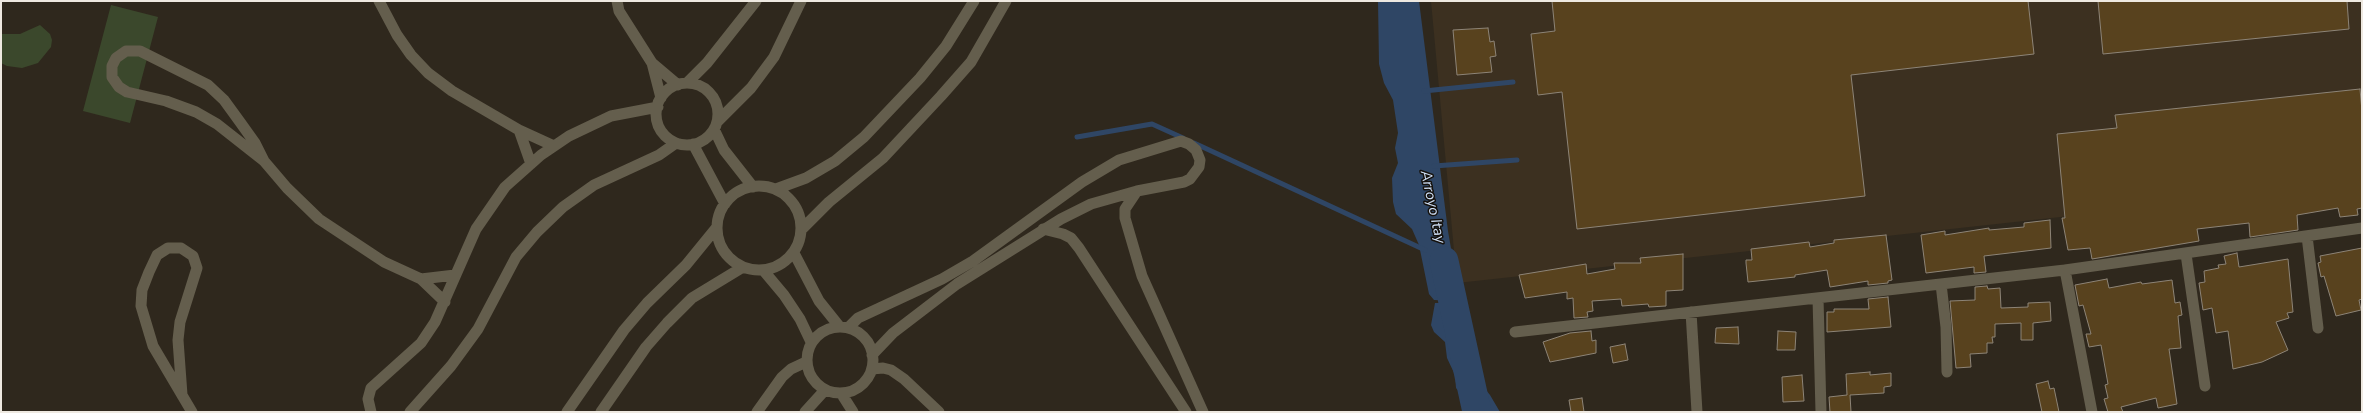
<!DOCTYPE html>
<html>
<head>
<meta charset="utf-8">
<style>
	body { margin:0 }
	#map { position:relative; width:2363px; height:413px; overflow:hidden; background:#2f281d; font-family:"Nunito Sans",sans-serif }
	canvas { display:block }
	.frame { position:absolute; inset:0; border:2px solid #eee9e1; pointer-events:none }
</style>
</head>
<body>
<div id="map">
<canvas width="2363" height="413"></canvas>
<div class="frame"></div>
</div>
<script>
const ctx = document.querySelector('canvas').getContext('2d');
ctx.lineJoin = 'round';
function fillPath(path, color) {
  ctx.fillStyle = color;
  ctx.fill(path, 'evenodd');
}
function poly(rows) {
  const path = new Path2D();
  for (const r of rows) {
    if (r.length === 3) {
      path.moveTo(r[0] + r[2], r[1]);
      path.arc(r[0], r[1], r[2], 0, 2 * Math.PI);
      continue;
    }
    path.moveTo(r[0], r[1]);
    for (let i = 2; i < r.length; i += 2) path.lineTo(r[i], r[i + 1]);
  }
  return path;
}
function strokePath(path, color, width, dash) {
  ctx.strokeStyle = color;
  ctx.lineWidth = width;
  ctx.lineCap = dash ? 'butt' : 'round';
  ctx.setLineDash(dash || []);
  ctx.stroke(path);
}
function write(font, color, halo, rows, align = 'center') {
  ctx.font = font + ' "Nunito Sans",sans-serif';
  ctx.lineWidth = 3;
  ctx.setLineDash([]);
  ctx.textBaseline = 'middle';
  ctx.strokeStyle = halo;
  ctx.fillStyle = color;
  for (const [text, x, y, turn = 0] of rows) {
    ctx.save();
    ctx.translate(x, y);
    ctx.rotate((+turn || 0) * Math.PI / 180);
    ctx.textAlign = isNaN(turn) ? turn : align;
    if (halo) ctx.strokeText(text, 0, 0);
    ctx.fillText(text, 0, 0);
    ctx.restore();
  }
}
const built = poly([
	[1431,1,2362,1,2362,184,1457,283]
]);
const green = poly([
	[111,5,158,17,130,123,83,111],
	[40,25,50,34,52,40,51,47,38,63,22,68,7,66,1,63,1,34,20,34]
]);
const water = poly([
	[1378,1,1419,1,1448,231,1460,301,1434,300,1429,294,1419,245,1412,229,1396,214,1393,202,1392,178,1398,163,1395,148,1398,133,1393,100,1384,83,1379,64],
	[1435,303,1458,303,1468,333,1463,345,1470,370,1490,395,1500,412,1471,412,1465,408,1464,398,1456,388,1455,375,1447,358,1445,342,1434,332,1431,325]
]);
const stream = poly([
	[1424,91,1513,82],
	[1077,137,1152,124,1183,138],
	[1194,143,1425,250],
	[1434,166,1517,160]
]);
const river = poly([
	[1444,261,1477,412]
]);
const building = poly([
	[1552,1,2028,1,2034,54,1851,75,1865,196,1577,229,1562,92,1538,95,1531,34,1555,31,1552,1],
	[2098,1,2347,1,2349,29,2103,54,2098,1],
	[1488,28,1490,42,1494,41,1496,56,1490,57,1492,72,1457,75,1453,30,1488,28],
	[2360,89,2362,111,2362,208,2357,209,2358,215,2340,217,2338,208,2297,215,2298,230,2250,237,2249,223,2197,229,2199,241,2092,259,2090,248,2068,250,2062,218,2065,218,2057,134,2117,128,2115,115,2360,89],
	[2050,220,2051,248,1984,256,1986,272,1974,273,1974,267,1926,273,1921,235,1945,231,1945,235,1989,228,1989,230,2024,227,2024,223,2050,220],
	[1886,235,1892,280,1888,281,1888,283,1868,285,1868,281,1830,287,1827,270,1795,275,1795,277,1748,282,1746,263,1746,260,1752,260,1751,249,1809,242,1810,247,1834,243,1834,240,1886,235],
	[2362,248,2362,299,2359,300,2361,310,2336,316,2324,276,2321,277,2318,263,2321,262,2320,256,2362,248],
	[2237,253,2239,267,2288,259,2293,312,2287,313,2289,318,2276,322,2288,350,2262,362,2233,369,2228,331,2216,333,2212,308,2203,310,2199,283,2205,282,2204,271,2219,268,2218,265,2226,264,2224,256,2237,253],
	[1683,254,1683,290,1666,291,1666,306,1649,307,1648,304,1622,306,1621,299,1592,301,1593,311,1587,312,1588,317,1574,318,1573,298,1567,299,1567,292,1525,298,1519,275,1586,264,1587,274,1615,269,1614,263,1641,263,1640,258,1683,254],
	[2107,279,2109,288,2141,282,2142,284,2172,280,2175,303,2180,302,2182,315,2178,316,2181,348,2169,349,2177,404,2158,408,2156,398,2121,407,2123,412,2108,412,2104,399,2108,398,2105,385,2108,384,2101,345,2089,347,2086,334,2091,334,2083,305,2079,306,2075,285,2107,279],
	[1987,286,1988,289,2000,288,2001,308,2028,307,2028,303,2050,302,2051,321,2033,323,2033,340,2021,340,2021,323,1995,324,1995,337,1992,337,1993,343,1987,343,1987,353,1970,354,1971,367,1956,368,1950,301,1975,300,1975,287,1987,286],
	[1888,297,1891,327,1827,332,1827,312,1834,312,1834,309,1869,309,1868,299,1888,297],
	[1738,327,1739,344,1715,343,1716,328,1738,327],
	[1591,331,1592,341,1596,340,1596,353,1550,362,1543,342,1570,333,1591,331],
	[1778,331,1796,332,1795,350,1777,350,1778,331],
	[1625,344,1628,360,1613,363,1610,347,1625,344],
	[1870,372,1870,375,1891,373,1891,386,1884,387,1884,393,1850,395,1851,412,1830,412,1829,397,1847,395,1846,374,1870,372],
	[1802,375,1804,401,1783,402,1782,377,1802,375],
	[2048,381,2050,389,2054,388,2059,412,2042,412,2036,384,2048,381],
	[1582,398,1584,412,1571,412,1569,400,1582,398]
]);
const minor = poly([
	[379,1,397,35,411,55,428,73,452,91,519,130,554,146],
	[617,1,619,11,652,63,678,85],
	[652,63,661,98],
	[687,83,707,63,756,1],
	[687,114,31],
	[718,121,751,88,774,57,801,1],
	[714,129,724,150,753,187],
	[519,130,531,164],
	[693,144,725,204],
	[264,161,255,143,240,122,224,100,208,85,140,51,126,51,116,58,112,66,112,77,119,87,127,92,166,101,196,112,217,124,264,161,287,188,319,219,384,262,421,279,445,302],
	[759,228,42],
	[776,189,806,178,835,161,864,137,920,78,946,46,974,1],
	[1137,191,1125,209,1125,218,1142,276,1203,412],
	[1043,229,1063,234,1071,238,1079,248,1186,412],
	[801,230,829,202,883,158,941,96,971,62,1006,1],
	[2307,236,2318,328],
	[794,253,819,301,839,326],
	[2186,254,2205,386],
	[763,270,784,295,800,319,811,342],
	[2065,270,2092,412],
	[421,279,455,275],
	[1941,284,1946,327,1947,372],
	[1818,298,1821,412],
	[1691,312,1697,412],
	[840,360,33],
	[849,327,858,318,942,279,973,261,1082,182,1119,160,1181,141,1189,144,1196,150,1200,160,1199,167,1190,179,1184,182,1137,191,1091,204,1061,219,957,284,893,333,872,355],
	[1515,332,2065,270,2362,228],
	[872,369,883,368,891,370,904,379,939,412],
	[841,393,853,412],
	[182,395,178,340,180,322,197,268,193,256,181,248,168,248,157,255,149,272,142,290,141,306,153,346,192,412],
	[371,412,368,399,371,388,421,343,435,322,476,229,505,187,541,155,569,136,611,116,658,107],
	[410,412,451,366,478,329,516,257,537,232,563,207,594,185,659,155,676,143],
	[567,412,624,330,647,303,686,265,717,227],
	[601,412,646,347,667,323,692,298,743,267],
	[757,412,782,377,791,369,806,362],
	[805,412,825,390]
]);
const waterNames = [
	["Arroyo Itay",1432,207,78]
];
fillPath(built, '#3c3020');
fillPath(green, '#3b482c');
fillPath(water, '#2f4665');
strokePath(stream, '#2f4665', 5);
strokePath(river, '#2f4665', 29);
fillPath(building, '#58421e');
strokePath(building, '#8d8477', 1);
strokePath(minor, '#645e4d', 11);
write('italic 15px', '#d0e0f7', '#15110c', waterNames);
</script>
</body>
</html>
